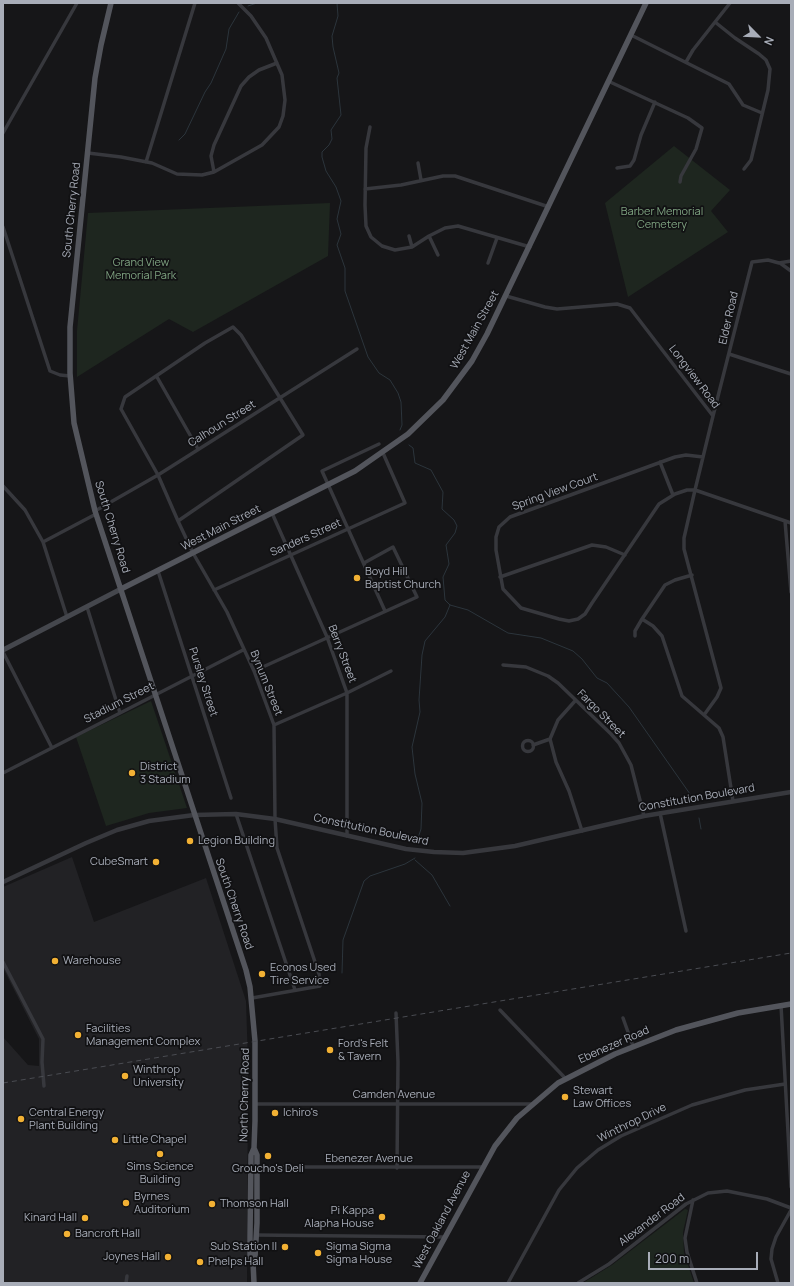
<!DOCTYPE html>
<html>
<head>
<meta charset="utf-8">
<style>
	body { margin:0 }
	#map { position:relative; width:794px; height:1286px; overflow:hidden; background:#161618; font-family:Manrope,sans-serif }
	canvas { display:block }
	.frame { position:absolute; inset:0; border:4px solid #a8adb8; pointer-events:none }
	.north { position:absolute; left:738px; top:16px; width:40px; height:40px; -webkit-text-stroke:3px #111113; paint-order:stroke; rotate:114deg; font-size:11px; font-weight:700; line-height:16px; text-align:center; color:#a8adb8 }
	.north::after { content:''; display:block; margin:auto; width:14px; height:18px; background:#a8adb8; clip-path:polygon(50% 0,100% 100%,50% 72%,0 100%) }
	.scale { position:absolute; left:648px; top:1252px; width:110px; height:18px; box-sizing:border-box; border:2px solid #a8adb8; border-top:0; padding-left:5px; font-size:12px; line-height:14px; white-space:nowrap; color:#a8adb8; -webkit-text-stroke:3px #111113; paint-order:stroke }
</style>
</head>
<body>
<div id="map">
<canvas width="794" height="1286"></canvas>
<div class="frame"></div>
<div class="north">N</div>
<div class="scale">200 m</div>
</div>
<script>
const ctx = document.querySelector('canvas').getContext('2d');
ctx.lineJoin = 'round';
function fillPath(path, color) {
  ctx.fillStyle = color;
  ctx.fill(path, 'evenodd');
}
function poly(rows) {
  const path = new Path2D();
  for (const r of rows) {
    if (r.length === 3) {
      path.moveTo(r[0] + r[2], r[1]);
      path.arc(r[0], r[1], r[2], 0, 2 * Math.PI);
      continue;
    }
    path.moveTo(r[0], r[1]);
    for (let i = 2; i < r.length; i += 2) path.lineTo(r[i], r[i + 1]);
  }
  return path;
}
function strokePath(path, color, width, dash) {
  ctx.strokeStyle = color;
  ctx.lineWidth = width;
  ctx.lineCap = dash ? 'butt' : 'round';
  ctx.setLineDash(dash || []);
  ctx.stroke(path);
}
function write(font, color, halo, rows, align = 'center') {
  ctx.font = font + ' Manrope,sans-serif';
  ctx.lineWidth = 3.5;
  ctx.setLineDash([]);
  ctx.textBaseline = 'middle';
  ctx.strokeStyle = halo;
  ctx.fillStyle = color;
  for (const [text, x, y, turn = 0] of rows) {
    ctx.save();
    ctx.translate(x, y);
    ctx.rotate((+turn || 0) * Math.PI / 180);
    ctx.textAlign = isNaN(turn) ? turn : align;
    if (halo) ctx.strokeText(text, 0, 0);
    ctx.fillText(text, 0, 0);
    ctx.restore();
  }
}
const built = poly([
	[72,857,94,922,206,878,246,1001,248,1063,247,1283,3,1283,3,1037,28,1065,39,1066,39,1039,3,968,3,887]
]);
const green = poly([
	[674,146,730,190,711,211,728,232,628,297,605,203],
	[330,203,328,256,193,332,169,319,77,377,77,331,88,213],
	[151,701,187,808,149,813,106,826,76,737],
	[685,1209,688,1210,683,1232,684,1253,694,1283,583,1283,612,1265]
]);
const stream = poly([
	[337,3,338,16,332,36,333,47,339,73,337,78,341,115,331,130,332,139,329,145,322,152,322,157,326,171,336,187,341,201,337,219,341,234,337,245,345,268,345,291,368,357,379,373,390,380,398,393,401,402,402,425,400,430],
	[248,6,257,3],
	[179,140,185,134,205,92,211,83,226,49,229,29,239,12],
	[409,445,413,448,415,463,431,470,443,492,442,509,454,520,457,526,455,533,446,545,449,564,443,577,445,600,450,605,468,610,508,633,541,638,573,651,582,659,597,678,607,683,629,707,690,794],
	[699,818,701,829],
	[419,843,418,838,421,829,422,803,415,774,412,747,420,712,419,700,422,655,425,641,445,617,450,605],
	[415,860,432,875,450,906],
	[342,973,343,940,364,881,370,876,405,864,415,858]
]);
const minor = poly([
	[715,22,735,38,759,54,766,60,770,69,768,90,751,160,744,169],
	[631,35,729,84,743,105,762,113],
	[686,62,693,50,730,3],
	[608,81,688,118,702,128,696,149,681,176,680,182],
	[370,127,366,148,365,205,366,226,371,237,382,246,395,250,412,247,429,236,445,228,458,226,530,247],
	[3,133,77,3],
	[88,153,121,157,152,163,177,174,202,175,214,172,262,145,279,127,283,116,285,100,282,75,266,38,251,16,238,3],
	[146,162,195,3],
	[418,163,421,180],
	[617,168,630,166,634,160,641,135,655,102],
	[214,172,211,156,214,145,241,86,249,77,259,70,277,63],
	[365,189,401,185,443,176,455,176,549,207],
	[3,227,50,371,60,375,70,376],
	[409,236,412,247],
	[429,236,438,255],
	[488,263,497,238],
	[780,263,791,271],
	[506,296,545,307,557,309,617,304,630,308,713,416,695,490,791,523],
	[729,354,791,374],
	[157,377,198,449],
	[713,416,752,262,768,260,779,263,791,261],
	[379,444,322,471,385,611],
	[703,457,686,455,675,457,510,517,499,527,496,537,496,550,503,589,521,608,559,619,569,621,578,619,585,614,592,603,659,504,675,494,687,490,695,490,684,538,684,549,721,688,717,697,704,715],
	[660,462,673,495],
	[3,486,25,510,43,542,67,617],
	[95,511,158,475,357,349],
	[272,513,327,637,347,693,347,836],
	[178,521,303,435,241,335,233,327,205,343,125,397,121,409,158,475,178,521,193,553,227,612,254,671,274,725,275,819,277,848,319,974,320,986,252,998],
	[785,521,791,592],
	[43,542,96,514],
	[158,571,231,798],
	[500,577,592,545,606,547,625,555],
	[214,590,405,503,383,453],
	[87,607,120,713],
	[642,619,653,626,662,636,682,696,719,728,723,737,733,801],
	[635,636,635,631,642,619,665,585,675,580,692,575],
	[3,652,52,748],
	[503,665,526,667,548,676,558,683,611,734,619,743,631,765,644,816],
	[254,671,417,597,393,547,364,563],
	[575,701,558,720,550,739,556,762,569,791,582,831],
	[274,725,347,693,391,671],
	[528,746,5.5],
	[533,745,550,739],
	[3,773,243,650],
	[660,813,686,931],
	[236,814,295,990],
	[3,962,43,1039,42,1062,44,1086],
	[781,1005,791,1187],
	[500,1010,566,1079],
	[396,1013,398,1062,397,1168],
	[623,1018,633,1046],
	[255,1104,533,1104],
	[257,1169,261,1167,482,1167],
	[693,1200,685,1238,687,1252,697,1283],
	[256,1235,444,1237],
	[126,1283,127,1276],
	[508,1283,559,1190,577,1168,598,1150,621,1136,692,1105,745,1090,785,1084],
	[578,1283,609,1264,686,1204,708,1193,727,1191,767,1199,791,1208],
	[778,1283,771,1259,772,1249,776,1237,791,1210]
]);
const tertiary = poly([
	[3,882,86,843,117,830,149,821,194,815,236,814,275,819,406,849,434,852,463,853,515,846,644,816,791,792]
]);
const secondary = poly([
	[3,650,121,589]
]);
const primary = poly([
	[111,3,101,45,95,78,70,327,70,373,74,423,95,511,246,970,250,987,255,1041,255,1121,254,1148,251,1155,250,1236,250,1258,253,1262,254,1283],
	[121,589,355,471,408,434,443,400,472,361,487,334,646,3],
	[253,1262,255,1257,257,1223,257,1155,254,1148],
	[420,1283,495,1146,517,1118,558,1083,615,1054,676,1030,738,1013,791,1004]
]);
const rail = poly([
	[3,1083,791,953]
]);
const markers = [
	[357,578,4,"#f2b134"],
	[132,773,4,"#f2b134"],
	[190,841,4,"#f2b134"],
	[156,862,4,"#f2b134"],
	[55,961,4,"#f2b134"],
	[262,974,4,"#f2b134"],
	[78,1035,4,"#f2b134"],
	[330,1050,4,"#f2b134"],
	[125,1076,4,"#f2b134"],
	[565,1097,4,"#f2b134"],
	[275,1113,4,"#f2b134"],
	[21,1119,4,"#f2b134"],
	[115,1140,4,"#f2b134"],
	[160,1154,4,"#f2b134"],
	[268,1156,4,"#f2b134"],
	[126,1203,4,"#f2b134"],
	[212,1204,4,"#f2b134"],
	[382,1217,4,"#f2b134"],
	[85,1218,4,"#f2b134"],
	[67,1234,4,"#f2b134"],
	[285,1247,4,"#f2b134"],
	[318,1253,4,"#f2b134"],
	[168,1257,4,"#f2b134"],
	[200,1262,4,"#f2b134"]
];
const streetNames = [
	["South Cherry Road",72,210,-84],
	["Elder Road",729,318,-77],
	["West Main Street",475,330,-61],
	["Longview Road",694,377,53],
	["Calhoun Street",222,424,-32],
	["Spring View Court",555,492,-20],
	["South Cherry Road",112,527,73],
	["West Main Street",221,528,-27],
	["Sanders Street",306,538,-24],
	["Berry Street",342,654,69],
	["Pursley Street",203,682,72],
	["Bynum Street",266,683,68],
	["Stadium Street",119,703,-27],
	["Fargo Street",601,714,45],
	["Constitution Boulevard",697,798,-10],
	["Constitution Boulevard",371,830,12],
	["South Cherry Road",234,904,71],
	["Ebenezer Road",614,1045,-24],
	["North Cherry Road",245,1095,-89],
	["Camden Avenue",394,1095],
	["Winthrop Drive",632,1123,-26],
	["Ebenezer Avenue",369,1159],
	["West Oakland Avenue",442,1220,-62],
	["Alexander Road",652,1220,-37]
];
const parkNames = [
	["Barber Memorial",662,212],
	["Cemetery",662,225],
	["Grand View",141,263],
	["Memorial Park",141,276]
];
const poiNames = [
	["Boyd Hill",365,572],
	["Baptist Church",365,585],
	["District",140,767],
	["3 Stadium",140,780],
	["Legion Building",198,841],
	["CubeSmart",148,862,"right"],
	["Warehouse",63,961],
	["Econos Used",270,968],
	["Tire Service",270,981],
	["Facilities",86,1029],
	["Management Complex",86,1042],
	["Ford's Felt",338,1044],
	["& Tavern",338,1057],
	["Winthrop",133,1070],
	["University",133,1083],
	["Stewart",573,1091],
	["Law Offices",573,1104],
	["Central Energy",29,1113],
	["Plant Building",29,1126],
	["Ichiro's",283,1113],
	["Little Chapel",123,1140],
	["Sims Science",160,1167,"center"],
	["Building",160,1180,"center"],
	["Groucho's Deli",268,1169,"center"],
	["Byrnes",134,1197],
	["Auditorium",134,1210],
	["Thomson Hall",220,1204],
	["Pi Kappa",374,1211,"right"],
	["Alapha House",374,1224,"right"],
	["Kinard Hall",77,1218,"right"],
	["Bancroft Hall",75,1234],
	["Sub Station II",277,1247,"right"],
	["Sigma Sigma",326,1247],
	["Sigma House",326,1260],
	["Joynes Hall",160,1257,"right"],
	["Phelps Hall",208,1262]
];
fillPath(built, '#222225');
fillPath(green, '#1e261f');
strokePath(stream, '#2c353c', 1);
strokePath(minor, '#37383d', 3.5);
strokePath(tertiary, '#37383d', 4.5);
strokePath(secondary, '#45474d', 5);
strokePath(primary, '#53555c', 5.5);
strokePath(rail, '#4a4c52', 1, [5, 4]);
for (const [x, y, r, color] of markers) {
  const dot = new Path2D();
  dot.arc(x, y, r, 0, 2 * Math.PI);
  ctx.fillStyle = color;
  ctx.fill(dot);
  strokePath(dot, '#111113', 1.5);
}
write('11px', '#a8adb8', '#111113', streetNames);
write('11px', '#7fa381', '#111113', parkNames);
write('11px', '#a8adb8', '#111113', poiNames, 'left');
</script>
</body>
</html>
